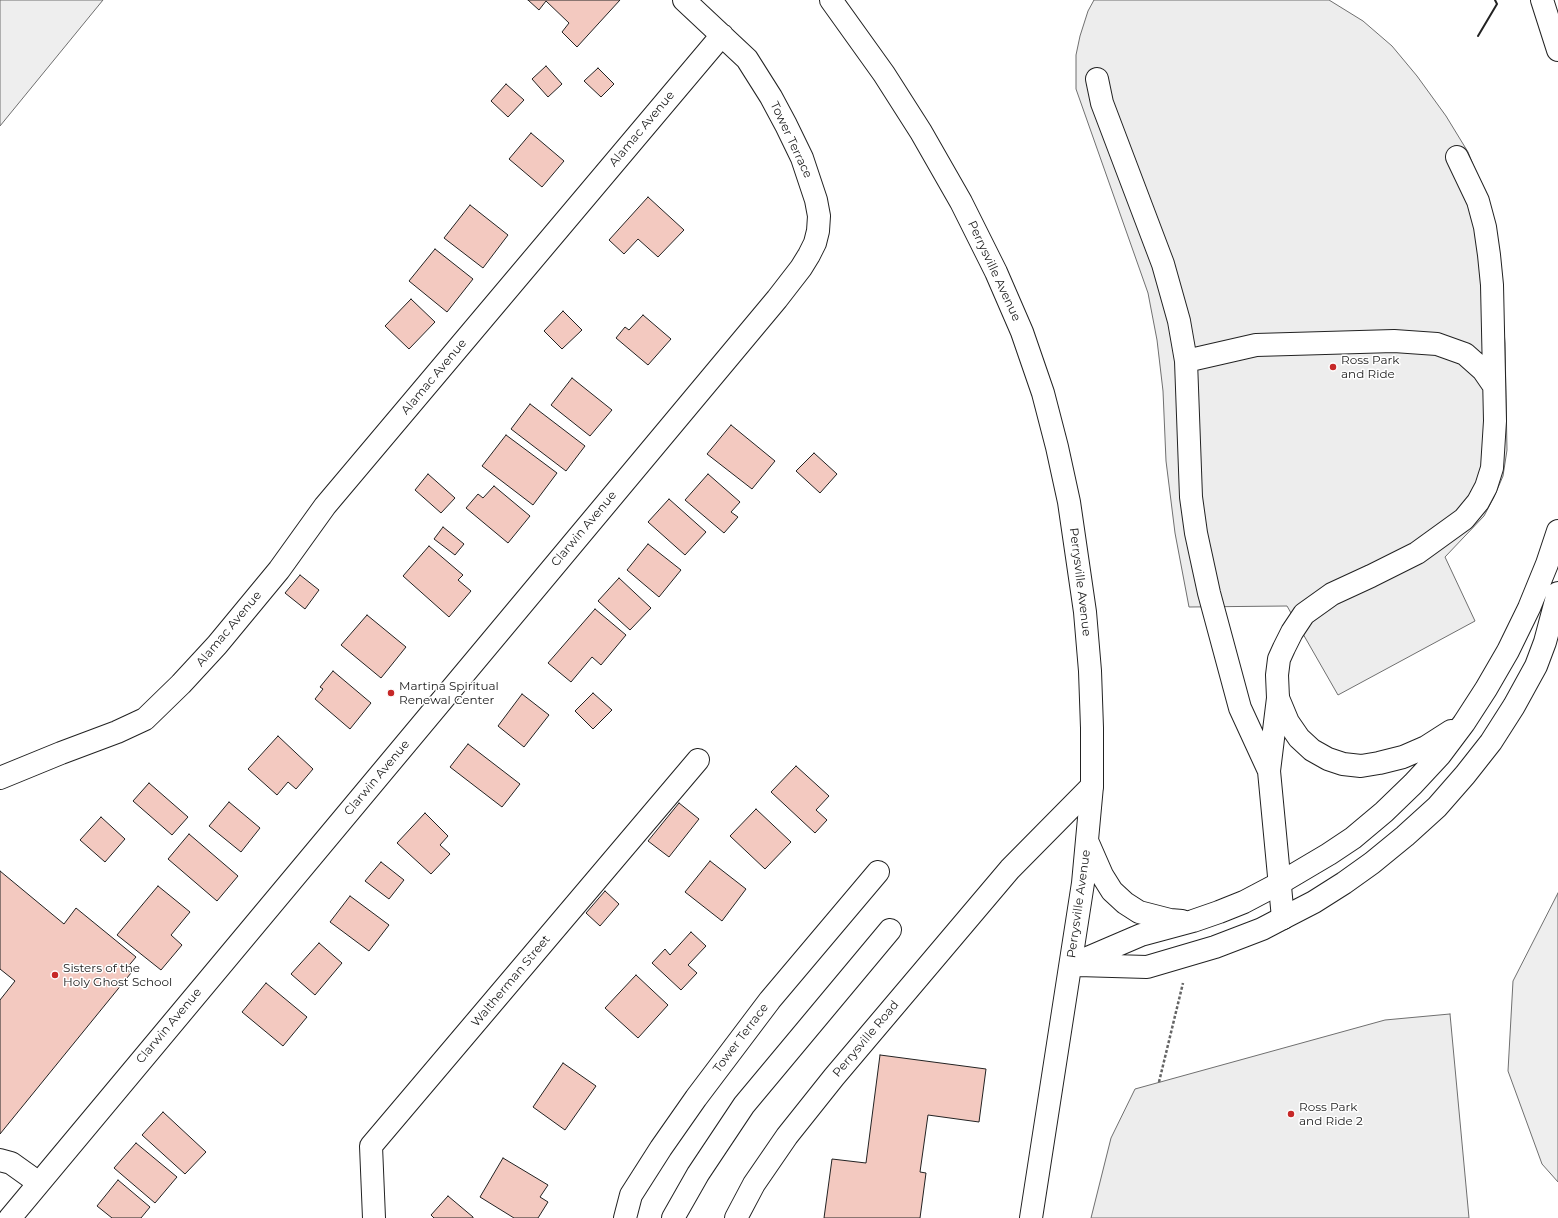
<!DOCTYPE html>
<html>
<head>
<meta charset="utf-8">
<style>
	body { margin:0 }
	canvas { display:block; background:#fff }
</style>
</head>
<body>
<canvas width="1558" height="1218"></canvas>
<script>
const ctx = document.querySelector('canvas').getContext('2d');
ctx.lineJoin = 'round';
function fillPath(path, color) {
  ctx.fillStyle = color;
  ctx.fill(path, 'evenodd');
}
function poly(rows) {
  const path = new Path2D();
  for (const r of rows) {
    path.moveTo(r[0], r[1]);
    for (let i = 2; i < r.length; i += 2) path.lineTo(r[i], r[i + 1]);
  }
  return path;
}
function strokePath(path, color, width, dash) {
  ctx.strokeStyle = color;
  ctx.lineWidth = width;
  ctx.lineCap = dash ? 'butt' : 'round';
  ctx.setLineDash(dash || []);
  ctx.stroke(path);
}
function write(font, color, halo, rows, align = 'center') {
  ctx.font = font + ' Montserrat,sans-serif';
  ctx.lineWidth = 3;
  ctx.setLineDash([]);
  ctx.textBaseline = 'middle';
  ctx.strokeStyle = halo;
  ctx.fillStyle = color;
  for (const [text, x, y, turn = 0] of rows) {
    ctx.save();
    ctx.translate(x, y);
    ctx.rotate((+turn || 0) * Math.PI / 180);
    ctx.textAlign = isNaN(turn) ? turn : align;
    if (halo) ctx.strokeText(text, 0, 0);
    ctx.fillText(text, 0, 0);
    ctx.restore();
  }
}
const green = poly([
	[0,0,103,0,0,126,0,0],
	[1558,893,1558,1182,1542,1164,1508,1071,1513,981,1558,893]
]);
const parking = poly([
	[1094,0,1329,0,1363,21,1392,46,1417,76,1446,116,1468,152,1482,187,1499,268,1505,343,1507,450,1503,476,1494,497,1484,516,1445,557,1475,621,1338,695,1287,606,1189,607,1175,533,1166,461,1163,391,1157,340,1148,293,1076,89,1076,55,1080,36,1088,11,1094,0],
	[1450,1014,1469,1218,1091,1218,1111,1138,1135,1089,1385,1020,1450,1014]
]);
const building = poly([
	[528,0,620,0,577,47,562,32,569,23,546,1,539,10,528,0],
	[546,66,562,84,548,97,532,79,546,66],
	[598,68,614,84,601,97,584,81,598,68],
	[506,84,524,100,508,117,491,101,506,84],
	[531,133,564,161,542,187,509,159,531,133],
	[648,197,684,230,658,257,638,239,624,254,609,240,648,197],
	[470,205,508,235,483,268,444,238,470,205],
	[435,249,473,279,447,312,409,281,435,249],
	[411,299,435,322,409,349,385,326,411,299],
	[563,311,582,330,562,349,544,331,563,311],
	[643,315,671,339,648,365,616,338,625,327,629,330,643,315],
	[572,378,612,410,590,436,551,405,572,378],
	[530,404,585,446,566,471,511,429,530,404],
	[731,425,775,461,752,489,707,454,731,425],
	[506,435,557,473,533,505,482,466,506,435],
	[814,453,837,474,820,493,796,471,814,453],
	[428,474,455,498,441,513,415,490,428,474],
	[708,474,740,502,731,512,738,517,724,533,685,500,708,474],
	[494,486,530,516,508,543,466,508,478,494,483,498,494,486],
	[669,499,706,532,685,555,648,522,669,499],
	[443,527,464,544,455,555,434,539,443,527],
	[648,544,681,570,659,597,627,570,648,544],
	[429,546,463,575,458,580,471,591,449,617,403,576,429,546],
	[300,575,319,590,305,609,285,593,300,575],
	[619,578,651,608,630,630,598,601,619,578],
	[595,609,626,635,601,665,592,657,571,682,548,663,595,609],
	[367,615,406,647,381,678,341,645,367,615],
	[333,671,371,703,350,729,315,699,323,689,320,687,333,671],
	[593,693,612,710,593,729,575,711,593,693],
	[522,694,549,715,524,747,498,726,522,694],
	[278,736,313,769,296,789,288,782,277,795,248,769,278,736],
	[468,744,520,784,502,807,450,767,468,744],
	[796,766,829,796,816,810,827,820,815,833,771,792,796,766],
	[149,783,188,817,172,835,133,801,149,783],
	[229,802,260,828,241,852,209,826,229,802],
	[679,803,699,819,669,857,648,841,679,803],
	[756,809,791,842,765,869,730,836,756,809],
	[425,813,448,836,440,845,450,854,431,874,397,843,425,813],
	[101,817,125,839,105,862,80,840,101,817],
	[189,834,238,876,217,901,168,859,189,834],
	[710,861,746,889,722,921,685,892,710,861],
	[381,862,404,880,389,899,365,881,381,862],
	[0,871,64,924,76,908,136,957,126,969,131,973,0,1134,0,1000,15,981,0,969,0,871],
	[158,886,190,912,171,935,182,945,161,970,117,935,158,886],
	[605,891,619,904,600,926,586,913,605,891],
	[350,896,389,925,369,951,330,922,350,896],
	[691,932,706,946,688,965,697,973,681,990,652,963,665,949,670,955,691,932],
	[319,943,342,963,315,995,291,974,319,943],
	[636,975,668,1005,638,1038,605,1008,636,975],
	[266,983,307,1017,283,1046,242,1012,266,983],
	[880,1055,986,1069,979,1122,928,1115,920,1172,926,1173,920,1218,824,1218,832,1159,866,1163,880,1055],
	[563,1063,596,1086,565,1130,533,1107,563,1063],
	[163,1112,206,1152,185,1174,142,1135,163,1112],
	[136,1143,177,1177,155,1203,114,1168,136,1143],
	[503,1158,548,1185,540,1197,548,1202,538,1218,514,1218,480,1197,503,1158],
	[118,1180,150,1207,141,1218,112,1218,97,1206,118,1180],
	[448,1196,473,1217,473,1218,434,1218,431,1215,448,1196]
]);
const path = poly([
	[1159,1082,1183,983]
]);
const minor = poly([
	[1097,79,1102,103,1163,264,1179,321,1186,361,1191,497,1196,533,1209,593,1240,708,1269,771],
	[1186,361,1256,345,1394,341,1437,344,1465,354,1483,370,1494,386],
	[0,778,61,753,117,732,145,719,181,684,217,645,279,570,325,506,722,35],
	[1283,918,1269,771,1278,698,1277,675,1279,659,1284,648,1292,632,1304,614,1332,594,1371,576,1417,553,1464,519,1478,502,1486,487,1492,468,1495,421,1492,285,1489,255,1485,227,1478,201,1457,157],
	[0,1160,11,1163,39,1183],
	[10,1218,777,299,801,268,809,255,815,243,818,231,819,216,816,200,802,158,786,125,771,97,747,59,684,0],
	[374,1218,371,1146,698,760],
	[625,1218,631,1195,661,1148,696,1098,770,1000,878,872],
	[673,1218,698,1174,744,1105,890,930],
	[736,1218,754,1184,787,1136,834,1077,1010,869,1092,786]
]);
const major = poly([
	[831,0,884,74,921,132,961,202,996,272,1022,332,1043,393,1057,447,1069,502,1085,612,1090,671,1092,728,1092,786,1083,883,1031,1218],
	[1088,843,1102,875,1112,891,1125,903,1139,912,1170,920,1182,921],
	[1071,965,1141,935,1193,921,1219,912,1244,902,1280,883],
	[1078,965,1147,967,1215,947,1262,929,1283,918]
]);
const highway = poly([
	[1542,0,1558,50],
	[1278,698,1288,722,1299,738,1312,750,1328,759,1343,764,1361,766,1379,763,1403,757,1426,747,1451,731],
	[1280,883,1329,854,1353,838,1384,812,1413,784,1440,755,1464,723,1486,689,1508,651,1529,608,1547,564,1558,531],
	[1283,918,1314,902,1344,883,1372,863,1405,836,1437,807,1465,775,1491,742,1514,706,1536,666,1545,642,1558,593]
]);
const wall = poly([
	[1478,36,1497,4,1495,0]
]);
const markers = [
	[1333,367,4,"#c62828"],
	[391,693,4,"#c62828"],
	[55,975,4,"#c62828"],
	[1291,1114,4,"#c62828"]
];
const streetNames = [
	["Alamac Avenue",642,129,-50],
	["Tower Terrace",791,140,65],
	["Perrysville Avenue",994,271,65],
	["Alamac Avenue",434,377,-50],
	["Clarwin Avenue",584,529,-50],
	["Perrysville Avenue",1080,582,83],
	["Alamac Avenue",229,629,-50],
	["Clarwin Avenue",377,778,-50],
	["Perrysville Avenue",1079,904,-82],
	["Waltherman Street",511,981,-50],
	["Clarwin Avenue",169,1026,-50],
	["Tower Terrace",741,1038,-53],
	["Perrysville Road",866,1039,-50]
];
const poiNames = [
	["Ross Park",1341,360],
	["and Ride",1341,374],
	["Martina Spiritual",399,686],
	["Renewal Center",399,700],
	["Sisters of the",63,968],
	["Holy Ghost School",63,982],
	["Ross Park",1299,1107],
	["and Ride 2",1299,1121]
];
fillPath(green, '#eee');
strokePath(green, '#6f6f6f', 1);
fillPath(parking, '#ededed');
strokePath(parking, '#6f6f6f', 1);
fillPath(building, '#f3c9c0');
strokePath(building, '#222', 1);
strokePath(minor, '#222', 24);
strokePath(major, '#222', 24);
strokePath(highway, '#222', 24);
strokePath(path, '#646464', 2.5, [3, 2]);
strokePath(minor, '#fff', 22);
strokePath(major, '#fff', 22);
strokePath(highway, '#fff', 22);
strokePath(wall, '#222', 2);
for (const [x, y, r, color] of markers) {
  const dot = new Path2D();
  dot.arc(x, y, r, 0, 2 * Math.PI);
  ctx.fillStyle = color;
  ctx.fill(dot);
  strokePath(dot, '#fff', 1.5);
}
write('12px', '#222', '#fff', streetNames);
write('12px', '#222', '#fff', poiNames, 'left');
</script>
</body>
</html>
